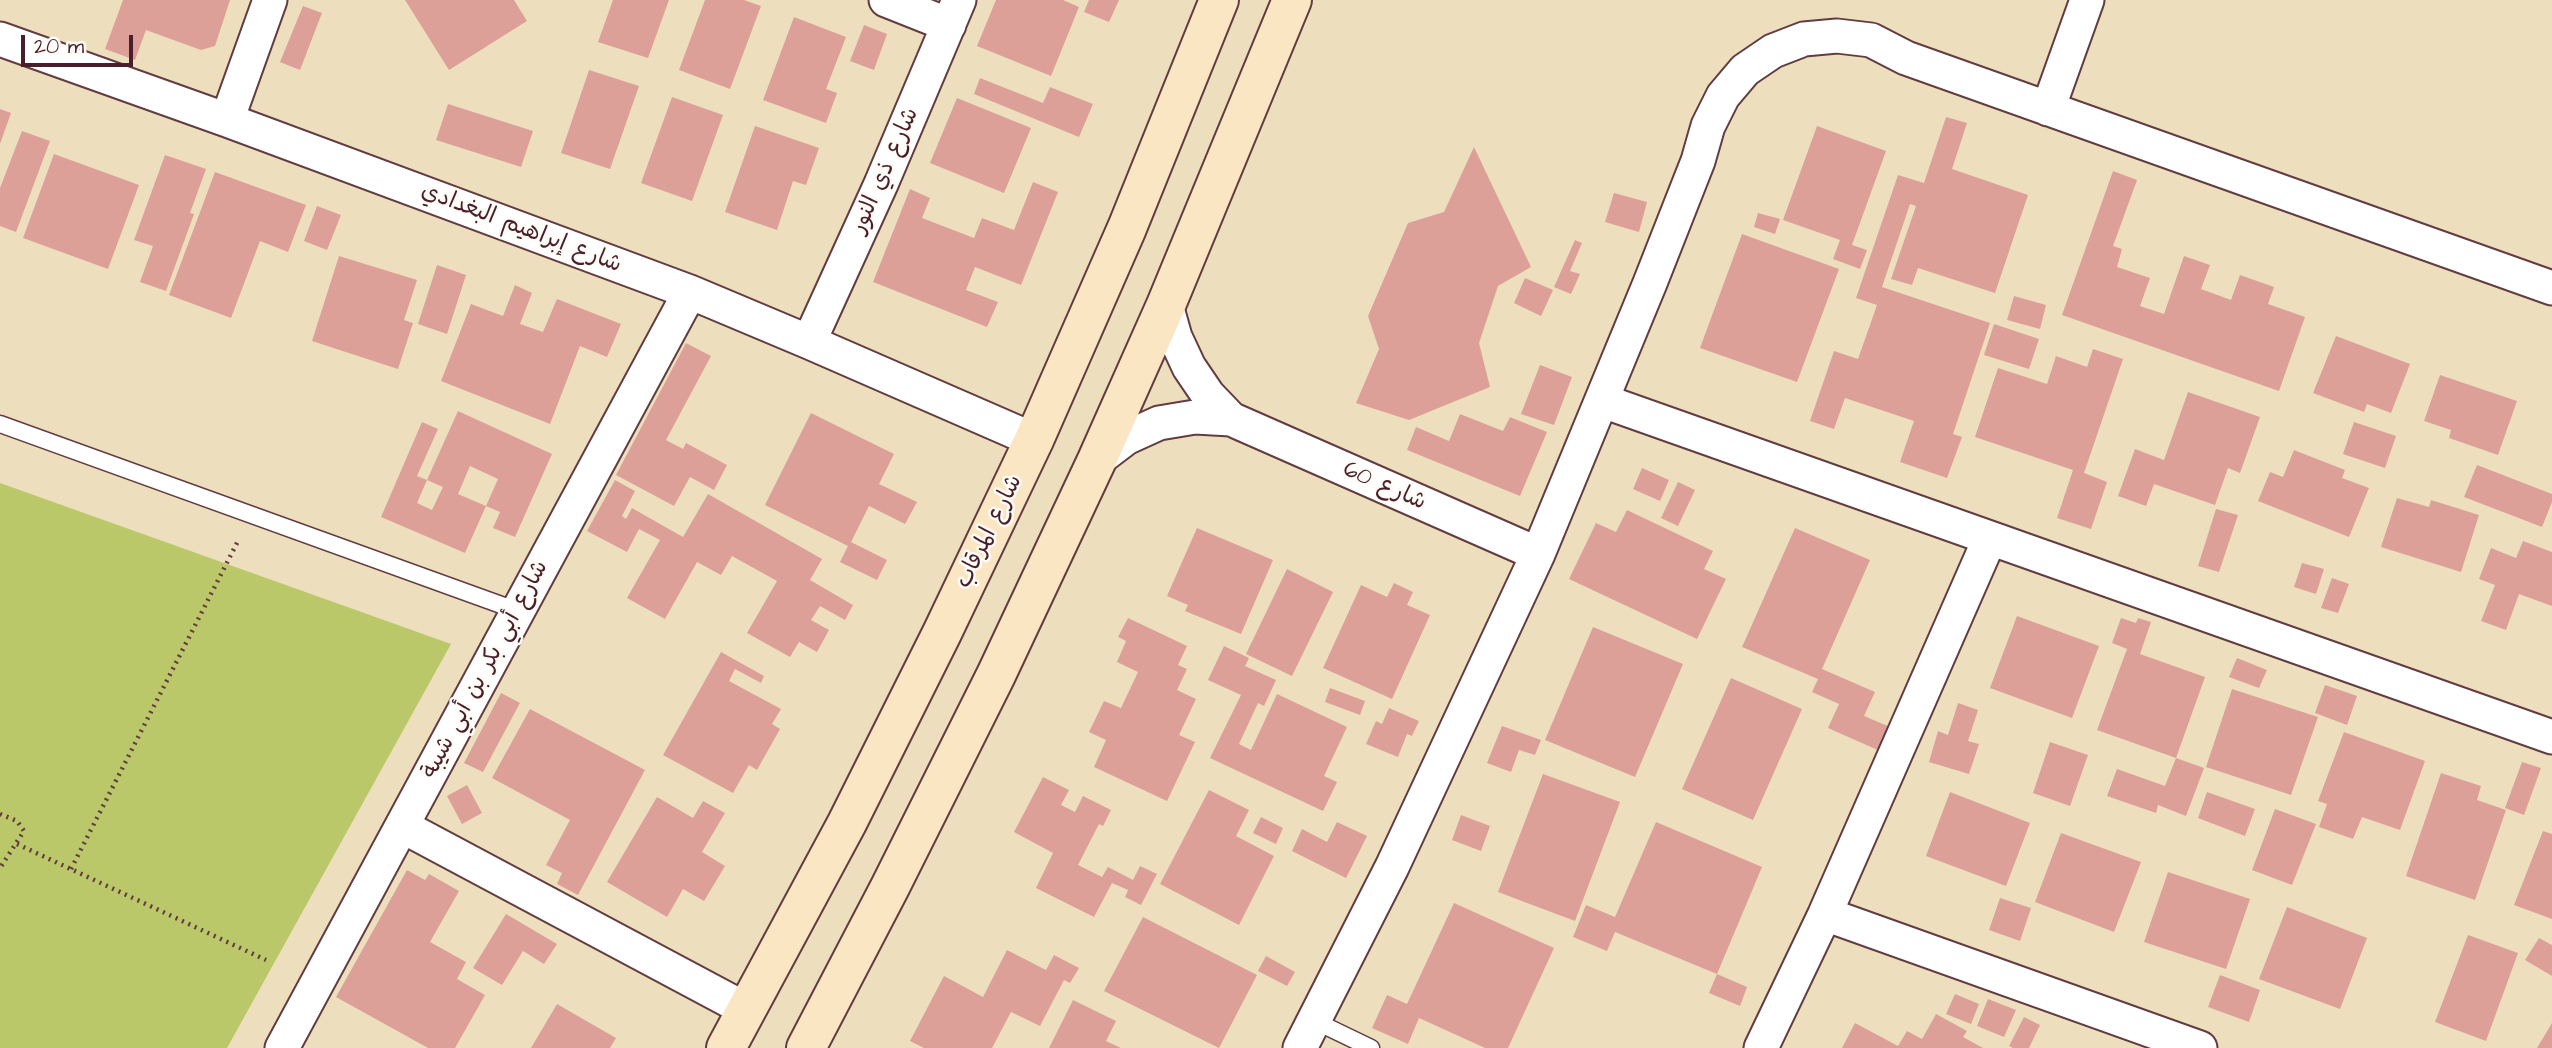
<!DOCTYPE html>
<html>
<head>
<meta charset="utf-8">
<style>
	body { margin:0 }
	#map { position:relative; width:2552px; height:1048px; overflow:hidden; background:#eddfbd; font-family:"Architects Daughter",sans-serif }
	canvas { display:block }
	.scale { position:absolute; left:21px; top:35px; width:112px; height:32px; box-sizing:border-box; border:4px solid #4a1f2b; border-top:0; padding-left:9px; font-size:21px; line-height:24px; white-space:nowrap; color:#4a1f2b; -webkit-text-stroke:5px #fdfcf7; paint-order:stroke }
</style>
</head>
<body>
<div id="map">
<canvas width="2552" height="1048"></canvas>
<div class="scale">20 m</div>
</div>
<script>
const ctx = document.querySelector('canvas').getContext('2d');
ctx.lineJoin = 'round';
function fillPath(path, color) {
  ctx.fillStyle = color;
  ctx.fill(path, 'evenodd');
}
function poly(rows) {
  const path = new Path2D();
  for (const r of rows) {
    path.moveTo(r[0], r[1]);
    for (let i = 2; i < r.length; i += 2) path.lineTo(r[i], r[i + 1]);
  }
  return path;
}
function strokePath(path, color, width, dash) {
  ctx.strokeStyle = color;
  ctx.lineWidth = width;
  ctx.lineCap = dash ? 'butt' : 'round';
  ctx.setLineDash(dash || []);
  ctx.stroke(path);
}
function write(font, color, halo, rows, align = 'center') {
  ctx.font = font + ' "Architects Daughter","Playpen Sans Arabic",sans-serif';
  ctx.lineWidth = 5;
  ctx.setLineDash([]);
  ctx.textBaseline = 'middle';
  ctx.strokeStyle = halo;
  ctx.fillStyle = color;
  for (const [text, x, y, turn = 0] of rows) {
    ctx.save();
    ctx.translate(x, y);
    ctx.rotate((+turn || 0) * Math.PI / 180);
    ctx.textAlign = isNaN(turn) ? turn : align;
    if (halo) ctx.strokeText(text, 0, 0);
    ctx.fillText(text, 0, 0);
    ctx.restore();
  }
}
const green = poly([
	[0,483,451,644,227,1048,0,1048]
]);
const building = poly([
	[123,0,230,0,215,46,201,50,146,30,135,60,105,49],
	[405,0,514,0,527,21,449,70],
	[613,0,669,0,648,58,598,42],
	[705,0,744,0,761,6,730,89,679,70],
	[996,0,1063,0,1079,7,1051,76,977,46],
	[1089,0,1119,0,1109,22,1084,12],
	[303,6,322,13,300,70,280,62],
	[794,17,846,37,826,89,837,93,826,123,763,100],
	[864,25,887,34,874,70,850,61],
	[589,70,639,86,610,169,561,153],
	[980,78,1043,103,1050,87,1093,104,1079,137,974,94],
	[672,97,723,115,692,201,641,183],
	[957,98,1031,128,1004,193,930,163],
	[448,104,533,131,521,167,436,140],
	[0,109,11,113,0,144],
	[1946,117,1967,123,1952,169,2028,195,1995,293,1918,268,1912,285,1891,279,1916,206,1910,204,1882,287,1990,323,1953,434,1962,437,1947,478,1900,462,1914,421,1845,398,1834,429,1810,421,1834,351,1858,359,1877,305,1856,298,1898,175,1924,183],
	[755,126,819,148,806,185,793,181,777,230,725,212],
	[1817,126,1886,151,1852,245,1867,250,1860,269,1833,259,1840,240,1783,220],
	[22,131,50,141,16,232,0,226,0,188],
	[1474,147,1531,267,1498,286,1479,343,1490,387,1409,420,1356,403,1379,349,1368,316,1408,223,1444,212],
	[54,154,139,185,108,269,23,238],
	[165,155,206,169,190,213,194,214,166,291,140,282,153,246,134,240],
	[2113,171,2137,180,2113,246,2122,249,2117,267,2150,278,2140,306,2164,314,2184,256,2210,265,2201,289,2231,300,2240,275,2274,287,2268,304,2305,317,2279,391,2062,315],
	[215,172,306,205,288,252,260,241,231,318,169,295],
	[1033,182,1058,192,1021,285,975,267,966,290,998,302,987,327,873,282,910,189,930,198,922,218,974,238,982,218,1014,230],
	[1614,193,1647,202,1639,232,1605,222],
	[317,206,341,215,327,250,304,241],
	[1758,213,1780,219,1775,234,1754,227],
	[1742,234,1839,269,1797,382,1700,348],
	[1575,240,1582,243,1570,271,1580,274,1571,294,1554,287],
	[339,256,417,280,404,320,413,323,398,369,312,341],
	[437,265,466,275,447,334,418,324],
	[1525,278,1553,290,1541,316,1514,303],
	[515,285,532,293,520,324,543,332,557,299,621,324,607,357,580,346,550,424,441,381,471,304,503,316],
	[2014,296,2046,305,2040,329,2007,320],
	[1994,324,2039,339,2029,369,1984,355],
	[2336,336,2410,364,2391,413,2367,404,2364,412,2313,393],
	[686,343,711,356,666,440,683,449,686,443,727,465,714,490,690,477,674,506,616,475],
	[2093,349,2123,359,2084,473,2107,482,2091,529,2057,518,2073,470,1975,437,1998,368,2047,384,2056,356,2087,367],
	[1540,365,1572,377,1554,425,1521,414],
	[2440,375,2517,401,2498,455,2449,438,2451,430,2424,421],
	[2188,392,2260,417,2240,473,2228,468,2215,505,2154,484,2146,506,2118,496,2135,449,2164,460],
	[458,411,552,454,515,537,493,528,500,512,486,506,498,479,470,466,458,494,486,506,465,553,381,517,422,422,438,429,417,476,427,480,417,503,432,510,443,487,427,480],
	[811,413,894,454,879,484,917,502,905,524,869,506,851,542,887,560,877,580,840,562,848,546,765,505],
	[1460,414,1503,431,1510,417,1547,432,1520,496,1407,450,1416,427,1449,441],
	[2354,422,2396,436,2385,468,2343,454],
	[2294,450,2345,470,2342,478,2369,488,2349,537,2258,501,2270,472,2283,477],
	[2477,465,2552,494,2552,502,2542,527,2464,497],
	[1642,468,1669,480,1660,501,1633,489],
	[615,480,635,491,622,516,626,519,632,508,683,537,708,494,822,559,810,580,853,605,845,620,820,606,811,620,829,630,817,652,799,642,790,657,747,633,777,581,732,556,721,575,697,562,665,619,627,598,660,540,639,529,627,552,587,531],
	[1678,482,1695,490,1678,526,1661,518],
	[2397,498,2429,507,2431,500,2479,515,2461,572,2381,547],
	[2216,509,2238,515,2219,572,2198,566],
	[1627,510,1713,551,1704,569,1726,579,1697,639,1569,579,1596,523,1616,532],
	[1197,528,1273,560,1241,634,1185,611,1188,605,1167,596],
	[1795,528,1870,560,1822,669,1875,692,1864,716,1890,727,1880,751,1828,728,1839,704,1812,692,1818,679,1742,647],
	[2523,541,2552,552,2552,606,2519,594,2506,630,2481,621,2495,585,2479,579,2491,548,2516,558],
	[2302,563,2324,569,2316,594,2294,587],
	[1287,569,1333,592,1292,676,1246,654],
	[2332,578,2349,584,2338,613,2321,608],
	[1394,583,1413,592,1407,605,1430,615,1392,699,1323,668,1361,585,1387,597],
	[2017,616,2099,646,2072,718,1990,688],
	[1128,618,1187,646,1178,665,1187,669,1177,690,1196,699,1179,735,1195,742,1167,801,1094,767,1106,740,1089,732,1104,701,1121,708,1138,672,1117,662,1126,641,1118,637],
	[2121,618,2136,623,2138,618,2151,622,2140,654,2205,677,2176,758,2204,768,2186,816,2158,805,2156,813,2107,796,2117,769,2165,786,2176,758,2097,730,2127,649,2112,643],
	[1593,627,1683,664,1635,777,1545,740],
	[1224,646,1249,658,1245,666,1276,680,1264,706,1258,703,1239,744,1251,750,1277,694,1347,727,1324,776,1337,782,1323,811,1210,758,1241,695,1208,680],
	[721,652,764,676,761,683,735,669,729,681,781,709,772,724,780,729,757,770,749,765,733,793,663,755],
	[2237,658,2267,670,2259,688,2229,677],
	[1731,678,1802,709,1753,820,1682,789],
	[2325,685,2357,696,2347,725,2315,713],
	[1330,688,1365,701,1360,715,1325,702],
	[2232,689,2318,717,2291,795,2206,767],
	[501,693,520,703,483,772,464,763],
	[1958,703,1978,710,1968,741,1979,744,1969,774,1929,762,1938,731,1948,735],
	[1389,708,1419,721,1412,736,1407,734,1398,757,1366,744,1376,721,1382,724],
	[530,709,645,770,578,895,557,884,562,873,546,865,570,820,492,778],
	[1502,726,1541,740,1535,755,1519,750,1511,772,1487,763],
	[2344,732,2425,761,2400,830,2362,817,2353,839,2319,827,2327,804,2318,801],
	[2050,742,2088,755,2070,806,2033,793],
	[2522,762,2541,768,2524,815,2505,808],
	[2441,773,2481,786,2477,800,2506,810,2475,900,2406,876],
	[1543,774,1620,802,1575,921,1498,892],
	[1043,777,1069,790,1061,805,1075,812,1083,796,1111,810,1103,826,1099,824,1078,865,1102,877,1108,867,1133,880,1140,866,1157,874,1141,905,1125,897,1128,890,1112,883,1094,917,1036,888,1053,853,1014,832],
	[467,785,482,813,462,824,447,796],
	[1209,790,1249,810,1236,836,1274,856,1239,925,1160,884],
	[1950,792,2030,823,2006,886,1926,856],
	[2207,792,2255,809,2245,836,2198,818],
	[657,797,693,818,703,801,725,813,702,852,725,866,704,901,683,889,667,917,607,882],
	[2275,809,2316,824,2292,885,2252,870],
	[1461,815,1490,826,1481,851,1452,840],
	[1261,817,1283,828,1276,844,1253,833],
	[1337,822,1367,836,1346,878,1292,851,1302,829,1327,842],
	[1656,822,1762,867,1717,974,1615,932,1607,951,1573,937,1586,905,1615,917],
	[2543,831,2552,834,2552,919,2514,905],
	[2061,833,2141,862,2114,932,2035,902],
	[407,870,425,880,429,874,459,891,430,942,466,962,457,979,485,995,455,1048,428,1048,336,997],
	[2168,872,2250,899,2226,969,2144,942],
	[2000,898,2031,908,2020,941,1989,930],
	[1454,903,1554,948,1508,1048,1485,1048,1419,1018,1408,1044,1372,1028,1387,995,1407,1004],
	[2287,907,2367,938,2340,1009,2259,979],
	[506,914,557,944,544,964,523,951,502,985,473,968],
	[1143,917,1257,975,1219,1048,1104,991],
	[2468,935,2518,953,2486,1041,2435,1022],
	[2539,938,2552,945,2552,976,2525,960],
	[1007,950,1046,970,1054,955,1079,968,1070,983,1064,980,1040,1026,1011,1012,992,1048,924,1048,910,1041,944,976,983,997],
	[1266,956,1295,972,1287,986,1258,971],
	[1717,974,1747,987,1740,1006,1709,993],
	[2220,975,2260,990,2249,1022,2208,1007],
	[1955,994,1979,1004,1971,1024,1946,1014],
	[1988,999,2016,1010,2004,1037,1977,1026],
	[1073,1000,1116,1021,1106,1041,1121,1048,1049,1048],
	[557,1004,616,1038,610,1048,531,1048],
	[1936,1014,1967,1031,1963,1037,1983,1048,1842,1048,1855,1023,1898,1046,1907,1031,1922,1039],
	[2024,1017,2040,1025,2029,1048,2013,1048,2009,1046],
	[2552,1023,2552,1048,2537,1048]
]);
const path = poly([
	[0,814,17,821,24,831,0,868],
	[17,844,266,960],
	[71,869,239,539]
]);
const lane = poly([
	[0,424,518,611],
	[1315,1021,1371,1048]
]);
const street = poly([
	[886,0,949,25],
	[0,39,227,120,690,292,809,342,1034,440],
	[2048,109,2087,0],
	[227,120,270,0],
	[1166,305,1175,337,1189,367,1208,395,1231,419],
	[809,342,881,184,959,0],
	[1603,401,2552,737],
	[1097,460,1126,438,1159,423,1195,417,1231,419,1538,554],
	[402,826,747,1010],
	[1825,914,2200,1048],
	[282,1048,690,292],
	[1300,1048,1392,867,1538,554,1650,283,1698,161,1708,126,1723,96,1745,70,1773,51,1804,39,1837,36,1871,40,1906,58,2552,288],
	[1761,1048,1825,914,1990,538]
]);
const secondary = poly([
	[726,1048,847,823,942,633,1034,440,1127,228,1219,0],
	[806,1048,890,887,996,675,1097,460,1166,305,1292,0]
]);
const streetNames = [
	["شارع ذي النور",886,171,-66],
	["شارع إبراهيم البغدادي",521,229,21],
	["شارع 60",1384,487,24],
	["شارع المرقاب",990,532,-64],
	["شارع أبي بكر بن أبي شيبة",486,670,-62]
];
fillPath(green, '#bac86a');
fillPath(building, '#dca099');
strokePath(lane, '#623c41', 19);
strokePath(street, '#623c41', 37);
strokePath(secondary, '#623c41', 42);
strokePath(path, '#623c41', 4.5, [2, 5]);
strokePath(lane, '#fff', 16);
strokePath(street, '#fff', 33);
strokePath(secondary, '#fbe6c4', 38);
write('23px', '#4a1f2b', '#fdfcf7', streetNames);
</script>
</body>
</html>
